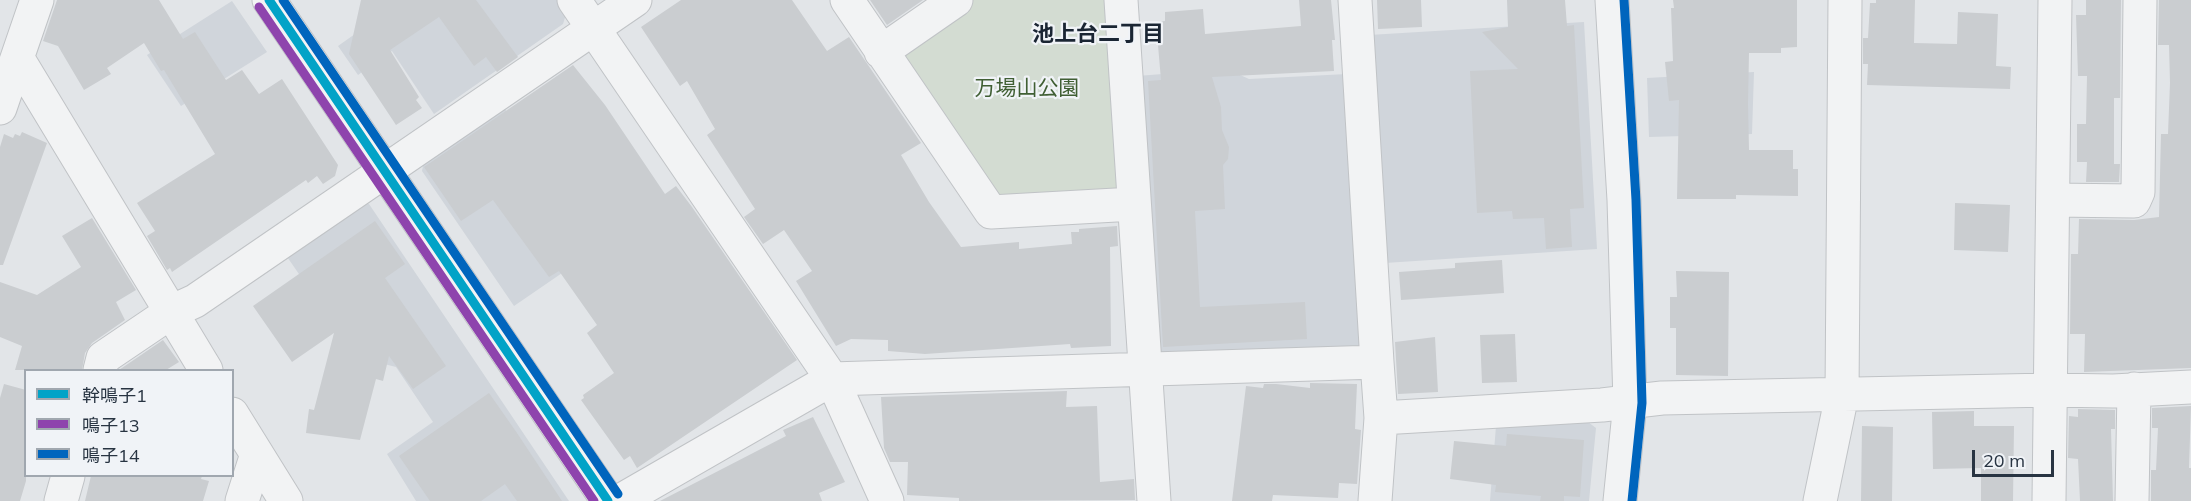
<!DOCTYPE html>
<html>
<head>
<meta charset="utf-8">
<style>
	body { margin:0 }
	#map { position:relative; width:2191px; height:501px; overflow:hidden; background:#e2e5e8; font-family:Mulish,"Noto Sans JP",sans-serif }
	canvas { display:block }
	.legend { position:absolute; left:24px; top:369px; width:210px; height:108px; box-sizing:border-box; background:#f0f3f7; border:2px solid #a0a7af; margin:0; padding:8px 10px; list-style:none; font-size:18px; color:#283442 }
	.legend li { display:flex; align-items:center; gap:12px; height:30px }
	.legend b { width:30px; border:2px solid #a0a7af }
	.scale { position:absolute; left:1972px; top:450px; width:82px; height:27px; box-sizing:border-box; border:3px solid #283442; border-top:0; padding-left:8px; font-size:18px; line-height:21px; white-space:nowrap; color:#283442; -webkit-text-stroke:4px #f0f3f7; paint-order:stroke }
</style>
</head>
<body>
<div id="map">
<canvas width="2191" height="501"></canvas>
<ul class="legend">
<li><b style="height:8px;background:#02a3c7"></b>幹鳴子1</li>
<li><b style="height:8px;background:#8e44ad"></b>鳴子13</li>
<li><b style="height:8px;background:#0065bd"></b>鳴子14</li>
</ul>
<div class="scale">20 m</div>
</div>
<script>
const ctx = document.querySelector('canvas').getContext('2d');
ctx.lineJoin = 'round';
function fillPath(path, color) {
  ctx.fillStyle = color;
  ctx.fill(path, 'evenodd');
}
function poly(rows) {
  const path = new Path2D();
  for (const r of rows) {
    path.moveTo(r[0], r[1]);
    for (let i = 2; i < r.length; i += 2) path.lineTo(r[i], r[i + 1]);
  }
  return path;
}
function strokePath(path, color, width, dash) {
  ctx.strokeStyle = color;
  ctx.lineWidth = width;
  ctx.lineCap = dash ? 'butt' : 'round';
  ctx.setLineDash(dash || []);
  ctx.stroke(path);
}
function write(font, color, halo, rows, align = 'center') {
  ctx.font = font + ' Mulish,"Noto Sans JP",sans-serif';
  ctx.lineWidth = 4.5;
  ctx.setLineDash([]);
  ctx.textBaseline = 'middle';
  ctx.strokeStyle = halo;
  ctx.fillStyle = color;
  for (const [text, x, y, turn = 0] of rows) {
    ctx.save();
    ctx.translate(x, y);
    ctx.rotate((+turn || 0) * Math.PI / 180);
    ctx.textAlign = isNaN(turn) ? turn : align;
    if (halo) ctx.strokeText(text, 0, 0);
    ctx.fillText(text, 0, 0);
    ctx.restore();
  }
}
const built = poly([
	[403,0,560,0,567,11,563,24,434,114,392,51,358,75,338,46],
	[232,1,267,52,181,106,147,55],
	[1584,22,1597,249,1385,263,1369,35],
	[1227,69,1249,79,1347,74,1363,340,1355,350,1168,358,1154,344,1137,76],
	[1754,72,1752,134,1649,137,1647,78],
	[501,103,600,247,514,306,422,171,425,156],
	[359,200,369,204,569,501,416,501,387,454,433,422,396,367,332,351,335,326,283,251],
	[1584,419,1596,428,1589,501,1490,501,1496,426]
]);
const green = poly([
	[966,0,1111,0,1122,184,1113,194,993,197,899,58]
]);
const building = poly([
	[57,0,159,0,183,39,195,32,226,80,242,70,259,94,282,79,338,165,335,176,323,184,317,176,308,183,306,180,172,272,170,268,167,270,147,236,155,231,137,203,215,154,164,70,161,71,144,43,107,68,111,74,84,90,58,46,43,41],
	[361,0,476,0,518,57,497,72,486,57,474,66,439,17,390,50,419,97,416,100,422,108,396,125,349,54],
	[681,0,792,0,827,51,849,37,921,143,901,155,929,202,961,247,1019,242,1019,249,1072,244,1071,232,1079,232,1079,229,1117,226,1118,246,1110,247,1111,346,1071,348,1070,344,925,354,888,351,888,340,851,339,836,346,796,281,812,271,784,230,763,244,744,217,755,209,707,135,715,129,687,81,680,86,641,27],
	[870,0,923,0,887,25],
	[1299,0,1331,0,1335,40,1332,40,1334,71,1212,77,1221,107,1222,130,1229,147,1228,159,1223,165,1225,209,1195,211,1200,307,1305,302,1307,339,1163,347,1148,81,1161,80,1156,22,1165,21,1165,12,1203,9,1205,34,1301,26],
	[1377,0,1421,0,1422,27,1378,29],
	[1507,0,1565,0,1567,26,1574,25,1584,208,1570,209,1572,247,1546,249,1544,218,1513,219,1512,211,1477,213,1470,71,1518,69,1482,32,1508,27],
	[1673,0,1797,0,1797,47,1781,48,1781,53,1749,53,1748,103,1749,150,1793,150,1793,169,1798,169,1798,196,1736,195,1736,199,1677,199,1679,100,1669,101,1665,62,1673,61,1671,8,1674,8],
	[1876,0,1915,0,1914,43,1957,44,1958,12,1998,14,1996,66,2011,67,2010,89,1867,85,1868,64,1863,64,1863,38,1868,38,1870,3,1876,3],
	[2086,0,2121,0,2120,98,2114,98,2114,164,2120,164,2119,182,2086,182,2087,162,2077,162,2077,124,2086,124,2087,76,2078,76,2076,15,2086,15],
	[2159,0,2191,0,2191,368,2084,372,2085,334,2070,334,2071,254,2078,254,2079,219,2134,220,2159,217,2161,134,2168,134,2170,83,2169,45,2158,45],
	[573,65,605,105,665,194,676,186,692,207,797,360,637,468,630,456,624,460,581,400,584,398,583,395,614,373,587,333,597,325,559,271,549,277,493,200,461,221,424,167],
	[22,132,47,143,3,265,0,265,0,147,4,134,13,138,15,134,20,136],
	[1955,203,2010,205,2008,252,1954,250],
	[92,218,136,290,116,302,125,320,92,343,85,353,82,370,15,370,22,346,0,337,0,282,37,295,81,267,62,236],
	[375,221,405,264,385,278,446,366,413,389,389,356,383,381,376,379,360,440,306,433,309,409,314,410,334,333,292,362,253,306],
	[1502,260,1504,293,1401,300,1399,272,1455,268,1455,263],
	[1676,271,1729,272,1728,376,1676,375,1676,328,1670,328,1670,297,1677,297],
	[1515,334,1517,382,1482,383,1480,335],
	[1435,337,1438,392,1398,394,1395,342],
	[163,340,179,362,166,370,119,370],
	[1310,383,1357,384,1355,429,1361,430,1357,484,1339,483,1338,498,1273,495,1272,501,1232,501,1246,386,1263,388,1264,384,1276,384,1310,388],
	[4,384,26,390,26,481,20,501,0,501,0,398],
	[1067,391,1066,407,1097,406,1100,482,1134,479,1135,500,959,501,959,498,907,495,908,462,890,462,884,448,881,397],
	[489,393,517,433,562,501,517,501,505,484,481,501,430,501,399,456],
	[2191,406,2189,468,2191,468,2191,501,2151,501,2151,470,2156,470,2158,428,2152,428,2152,408],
	[2078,409,2115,410,2115,429,2111,429,2113,501,2080,501,2078,459,2068,458,2069,416,2078,417],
	[1974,411,1974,426,2014,426,2013,501,1981,501,1981,468,1933,469,1932,412],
	[813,417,845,482,819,493,822,501,660,501,786,436,783,430],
	[1862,426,1893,427,1892,501,1861,501],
	[1507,434,1584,440,1580,497,1564,496,1564,501,1540,501,1541,496,1495,492,1496,485,1450,479,1454,441,1506,446],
	[91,476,202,476,201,479,209,481,203,501,85,501]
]);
const minor = poly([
	[269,0,608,501],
	[574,0,832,379,887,501],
	[847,0,991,212,1134,204],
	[1121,0,1154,501],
	[1612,0,1624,200,1630,403,1620,501],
	[881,52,956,0],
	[18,59,171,312,103,358,100,370],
	[0,108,37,0],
	[2053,200,2134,201,2138,192,2140,0],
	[1377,362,1381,418],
	[206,370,171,312,195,301,635,0],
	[232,414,286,501],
	[61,501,68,476],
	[242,501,257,454],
	[620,501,832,379,1377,362,1355,0],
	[1375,501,1381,418,1602,405,1662,398,2050,390,2113,391,2191,387],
	[1820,501,1842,395,1845,0],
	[2049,501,2055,0],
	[2132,501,2134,389]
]);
const bus1 = poly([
	[269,0,608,501]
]);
const bus2 = poly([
	[259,7,594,501]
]);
const bus3 = poly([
	[283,0,618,494],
	[1624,0,1636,200,1642,403,1632,501]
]);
const parkNames = [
	["万場山公園",1027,89]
];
const neighbourhoodNames = [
	["池上台二丁目",1098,34]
];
fillPath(built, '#d0d5db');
fillPath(green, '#d3dcd2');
fillPath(building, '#cacdd0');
strokePath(minor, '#c0c3c6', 35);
strokePath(minor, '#f2f3f4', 33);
strokePath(bus1, '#02a3c7', 9);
strokePath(bus2, '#8e44ad', 9);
strokePath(bus3, '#0065bd', 9);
write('21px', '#405f34', '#f0f3f7', parkNames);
write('bold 22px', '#1a2533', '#f0f3f7', neighbourhoodNames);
</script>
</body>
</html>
